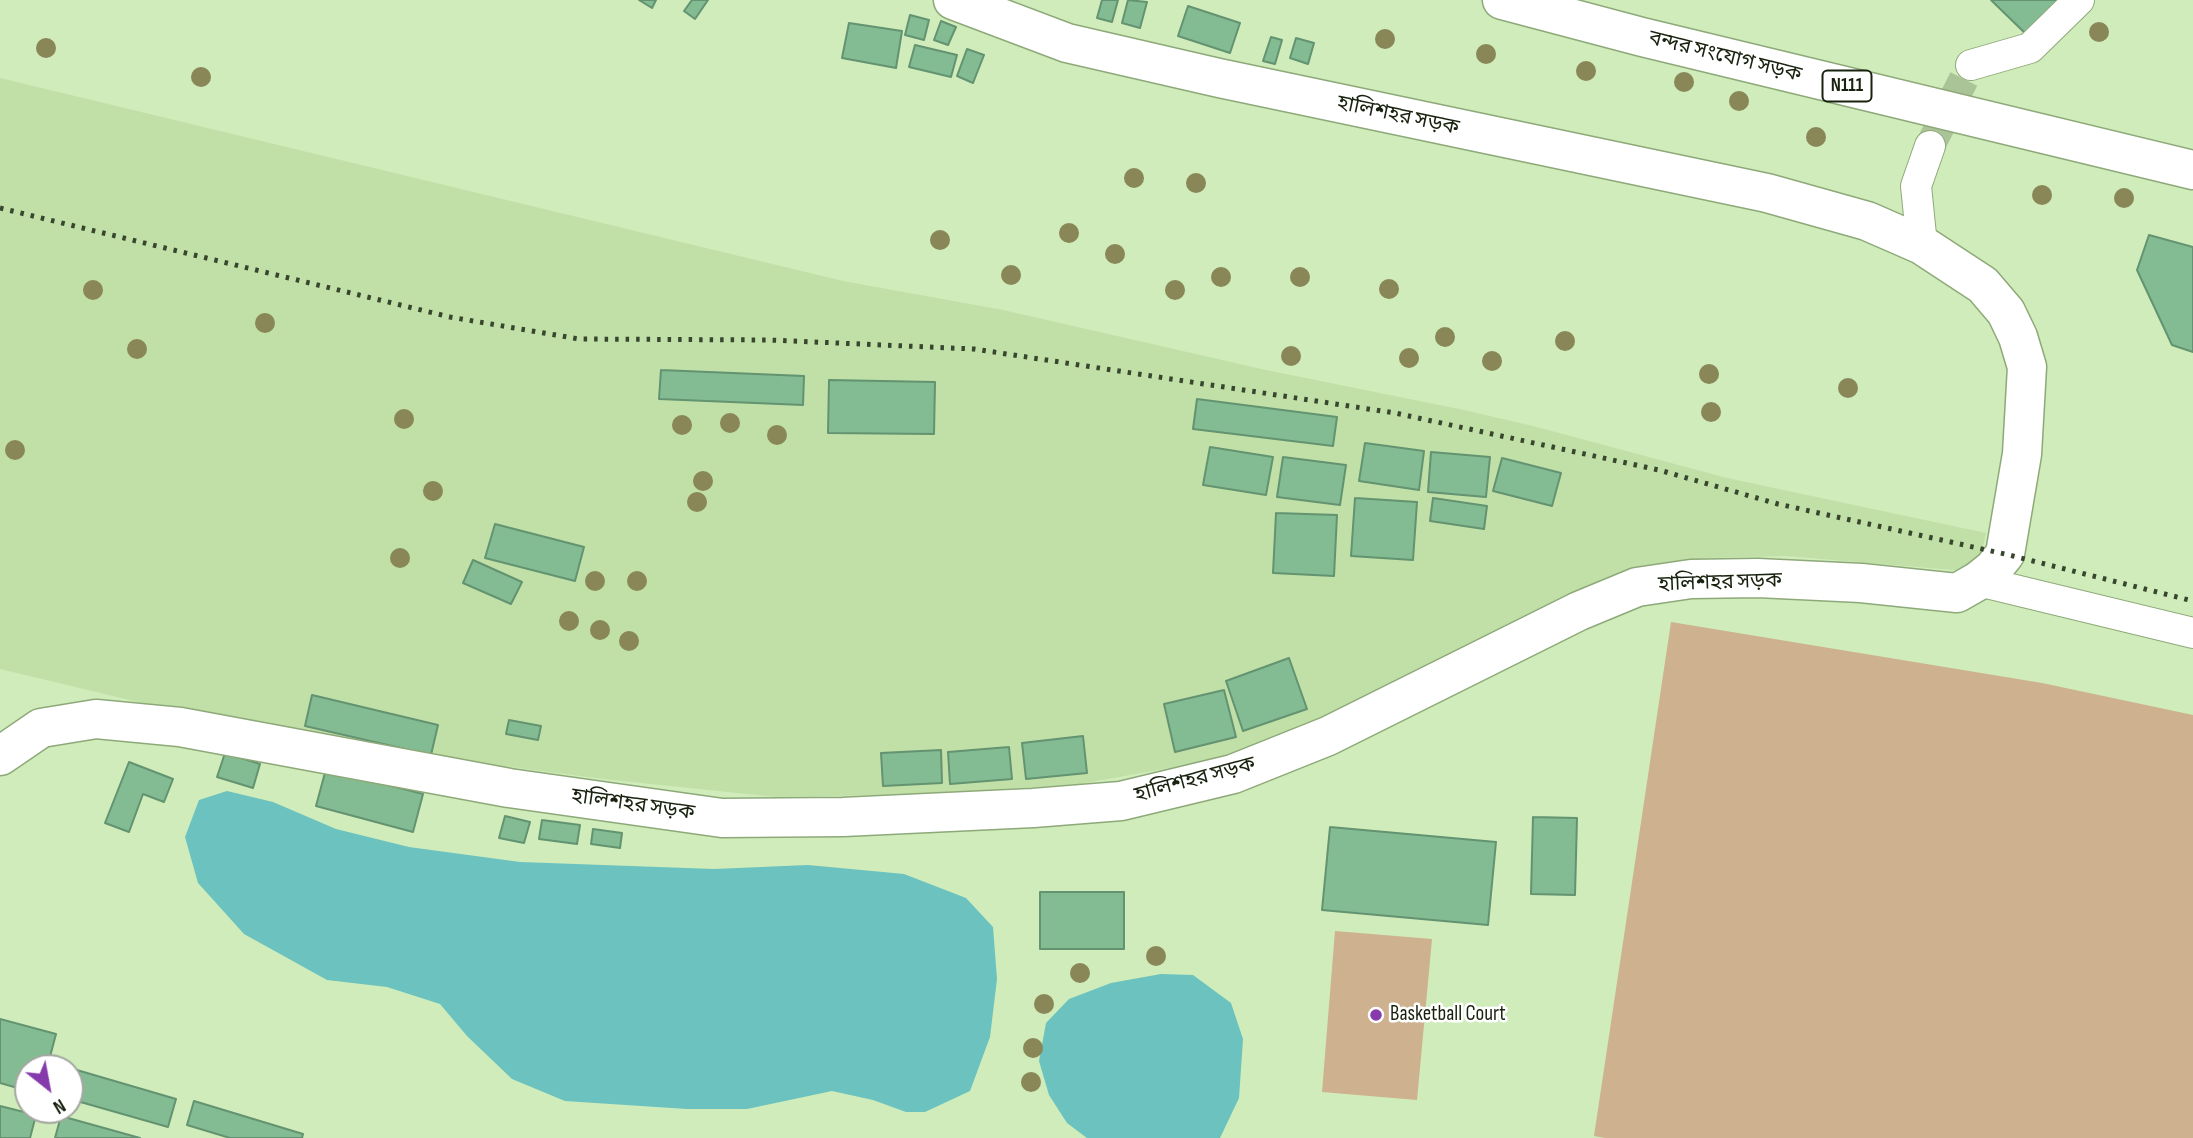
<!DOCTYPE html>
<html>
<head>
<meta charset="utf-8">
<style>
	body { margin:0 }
	#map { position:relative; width:2193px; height:1138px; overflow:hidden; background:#cfecba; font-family:"Sofia Sans Condensed",sans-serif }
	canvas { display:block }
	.north { position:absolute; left:14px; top:1054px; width:70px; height:70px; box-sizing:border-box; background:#fff; border:2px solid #a3a79f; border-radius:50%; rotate:149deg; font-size:19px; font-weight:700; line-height:28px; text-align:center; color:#18220f }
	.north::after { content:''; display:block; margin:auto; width:24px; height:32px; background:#863bac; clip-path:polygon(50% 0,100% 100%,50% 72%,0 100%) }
</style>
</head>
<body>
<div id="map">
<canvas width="2193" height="1138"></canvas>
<div class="north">N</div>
</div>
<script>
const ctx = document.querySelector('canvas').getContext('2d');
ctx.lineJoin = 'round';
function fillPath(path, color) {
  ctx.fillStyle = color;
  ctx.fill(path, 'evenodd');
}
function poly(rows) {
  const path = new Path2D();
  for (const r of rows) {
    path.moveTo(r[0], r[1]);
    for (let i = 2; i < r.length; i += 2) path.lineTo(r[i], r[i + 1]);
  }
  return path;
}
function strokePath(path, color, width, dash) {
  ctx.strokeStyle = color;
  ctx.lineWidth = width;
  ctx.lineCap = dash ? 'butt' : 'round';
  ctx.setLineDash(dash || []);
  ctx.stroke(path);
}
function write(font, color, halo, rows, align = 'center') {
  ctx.font = font + ' "Sofia Sans Condensed","Noto Sans Bengali",sans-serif';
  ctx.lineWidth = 5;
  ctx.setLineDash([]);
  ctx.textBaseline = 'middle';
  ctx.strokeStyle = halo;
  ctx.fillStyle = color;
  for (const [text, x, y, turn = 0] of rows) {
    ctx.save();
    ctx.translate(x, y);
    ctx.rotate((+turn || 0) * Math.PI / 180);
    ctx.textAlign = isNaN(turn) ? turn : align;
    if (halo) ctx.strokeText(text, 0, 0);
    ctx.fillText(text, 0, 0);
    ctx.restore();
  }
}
const built = poly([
	[0,78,843,281,1003,310,1266,370,1464,410,1533,426,1727,478,1986,533,1977,572,1786,556,1707,558,1633,571,1359,704,1225,758,1080,784,927,794,776,797,603,779,289,738,0,669]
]);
const green = poly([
	[1671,622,2042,683,2193,715,2193,1138,1605,1138,1594,1136],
	[1335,931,1432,939,1417,1100,1322,1092]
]);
const water = poly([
	[227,791,273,802,336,829,409,847,520,862,714,869,808,865,904,874,966,898,993,927,997,979,990,1037,970,1091,925,1112,906,1112,873,1100,832,1091,747,1109,687,1109,565,1101,512,1079,467,1036,440,1004,387,987,327,980,244,934,198,883,185,837,199,800],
	[1161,974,1193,975,1231,1003,1243,1039,1239,1098,1220,1138,1087,1138,1067,1123,1049,1095,1039,1061,1046,1023,1069,999,1111,983]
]);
const building = poly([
	[639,0,656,0,652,8,639,0],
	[692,0,708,0,695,19,684,11,692,0],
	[1102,0,1118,0,1112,22,1097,18,1102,0],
	[1128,0,1147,2,1140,28,1122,23,1128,0],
	[1991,0,2063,0,2028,36,1991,0],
	[1188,6,1240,23,1230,53,1178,36,1188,6],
	[910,15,929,20,924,40,905,35,910,15],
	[941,21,956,27,948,45,934,40,941,21],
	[849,23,902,31,896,68,842,58,849,23],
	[1271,37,1282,40,1275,64,1263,61,1271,37],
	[1296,38,1314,43,1308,64,1290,58,1296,38],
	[915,45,957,55,951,77,909,67,915,45],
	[967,49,984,55,973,83,957,76,967,49],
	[2149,235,2193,247,2193,352,2172,345,2137,270,2149,235],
	[661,370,804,376,803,405,659,399,661,370],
	[829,380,935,382,934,434,828,433,829,380],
	[1197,399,1337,417,1333,446,1193,429,1197,399],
	[1365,443,1424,451,1419,490,1359,481,1365,443],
	[1210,447,1273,457,1266,495,1203,485,1210,447],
	[1431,452,1490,457,1486,497,1428,492,1431,452],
	[1283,457,1346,465,1340,505,1277,497,1283,457],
	[1502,458,1561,473,1552,506,1493,491,1502,458],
	[1355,498,1417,502,1413,560,1351,556,1355,498],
	[1433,498,1487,506,1484,529,1430,521,1433,498],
	[1276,513,1337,515,1334,576,1273,573,1276,513],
	[495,524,584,547,575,581,485,558,495,524],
	[473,560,522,582,511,604,463,583,473,560],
	[1289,658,1307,709,1243,731,1226,681,1289,658],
	[1224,690,1236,737,1175,752,1164,704,1224,690],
	[312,695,438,725,431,755,305,726,312,695],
	[509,720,541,726,538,740,506,734,509,720],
	[1083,736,1087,773,1026,779,1022,743,1083,736],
	[1009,747,1012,779,950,784,948,752,1009,747],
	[941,750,942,783,883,786,881,753,941,750],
	[225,753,260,764,253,788,217,777,225,753],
	[129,762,173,779,164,802,143,794,129,832,105,823,129,762],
	[326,769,423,794,413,832,316,806,326,769],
	[505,816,530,822,524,843,499,838,505,816],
	[1533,817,1577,818,1575,895,1531,894,1533,817],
	[542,820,580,825,577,844,539,839,542,820],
	[1330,827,1496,842,1488,925,1322,910,1330,827],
	[593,829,622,833,620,848,591,844,593,829],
	[1040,892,1124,892,1124,949,1040,949,1040,892],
	[0,1019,56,1034,47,1068,28,1068,28,1091,0,1083,0,1019],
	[70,1068,176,1099,168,1127,70,1099,70,1068],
	[194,1101,303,1134,302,1138,230,1138,187,1125,194,1101],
	[0,1106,36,1115,30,1138,0,1138,0,1106],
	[61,1116,140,1138,55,1138,61,1116]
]);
const streetTunnel = poly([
	[1930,146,1971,65]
]);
const street = poly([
	[1971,65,2030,48,2079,0],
	[1922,245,1916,186,1930,146],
	[1978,581,2193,633]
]);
const secondary = poly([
	[0,756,41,728,96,719,180,727,509,788,722,818,843,817,1033,808,1121,801,1233,774,1328,736,1579,611,1637,587,1691,579,1758,578,1861,583,1957,593,1978,581,1993,569,2005,554,2022,454,2027,367,2018,337,2006,312,1983,285,1922,245,1867,221,1767,193,1219,78,1067,43,953,0]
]);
const highway = poly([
	[1502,0,1642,37,2193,170]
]);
const rail = poly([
	[0,208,450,317,579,339,769,340,974,349,1395,413,1659,470,1778,504,2005,554,2193,601]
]);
const trees = [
	[2099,32],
	[1385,39],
	[46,48],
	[1486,54],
	[1586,71],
	[201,77],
	[1684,82],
	[1739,101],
	[1816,137],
	[1134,178],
	[1196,183],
	[2042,195],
	[2124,198],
	[1069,233],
	[940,240],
	[1115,254],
	[1011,275],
	[1221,277],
	[1300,277],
	[1389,289],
	[93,290],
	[1175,290],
	[265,323],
	[1445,337],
	[1565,341],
	[137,349],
	[1291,356],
	[1409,358],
	[1492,361],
	[1709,374],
	[1848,388],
	[1711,412],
	[404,419],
	[730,423],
	[682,425],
	[777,435],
	[15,450],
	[703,481],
	[433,491],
	[697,502],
	[400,558],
	[595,581],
	[637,581],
	[569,621],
	[600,630],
	[629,641],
	[1156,956],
	[1080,973],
	[1044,1004],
	[1033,1048],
	[1031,1082]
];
const markers = [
	[1376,1015,7,"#863bac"]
];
const shields = [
	[1847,86,49]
];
const shieldNames = [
	["N111",1847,86]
];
const streetNames = [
	["বন্দর সংযোগ সড়ক",1725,57,14],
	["হালিশহর সড়ক",1398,116,12],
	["হালিশহর সড়ক",1720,583,-2],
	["হালিশহর সড়ক",1195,780,-15],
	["হালিশহর সড়ক",633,805,8]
];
const poiNames = [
	["Basketball Court",1390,1015]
];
fillPath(built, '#c0e0a7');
fillPath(green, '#ceb18e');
fillPath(water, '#6bc2bf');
fillPath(building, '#83bc92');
strokePath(building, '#639370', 2);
strokePath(streetTunnel, '#aac498', 30, [30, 15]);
strokePath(street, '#8ea979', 32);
strokePath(secondary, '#8ea979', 41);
strokePath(highway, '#8ea979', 41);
strokePath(street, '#fff', 30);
strokePath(secondary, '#fff', 38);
strokePath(highway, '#fff', 38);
strokePath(rail, '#39462e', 5, [3.5, 7]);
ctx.fillStyle = '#898658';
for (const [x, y] of trees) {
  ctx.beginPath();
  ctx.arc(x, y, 10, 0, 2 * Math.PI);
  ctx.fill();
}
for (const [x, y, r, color] of markers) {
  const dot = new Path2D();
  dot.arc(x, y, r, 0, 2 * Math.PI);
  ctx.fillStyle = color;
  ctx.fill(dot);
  strokePath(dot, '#fff', 2.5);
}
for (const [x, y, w] of shields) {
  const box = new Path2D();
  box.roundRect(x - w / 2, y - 15.5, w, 31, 5);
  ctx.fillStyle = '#fff';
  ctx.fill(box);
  strokePath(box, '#18220f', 2);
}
write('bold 19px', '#18220f', null, shieldNames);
write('21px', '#18220f', '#fff', streetNames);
write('21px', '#18220f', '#fff', poiNames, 'left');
</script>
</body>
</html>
